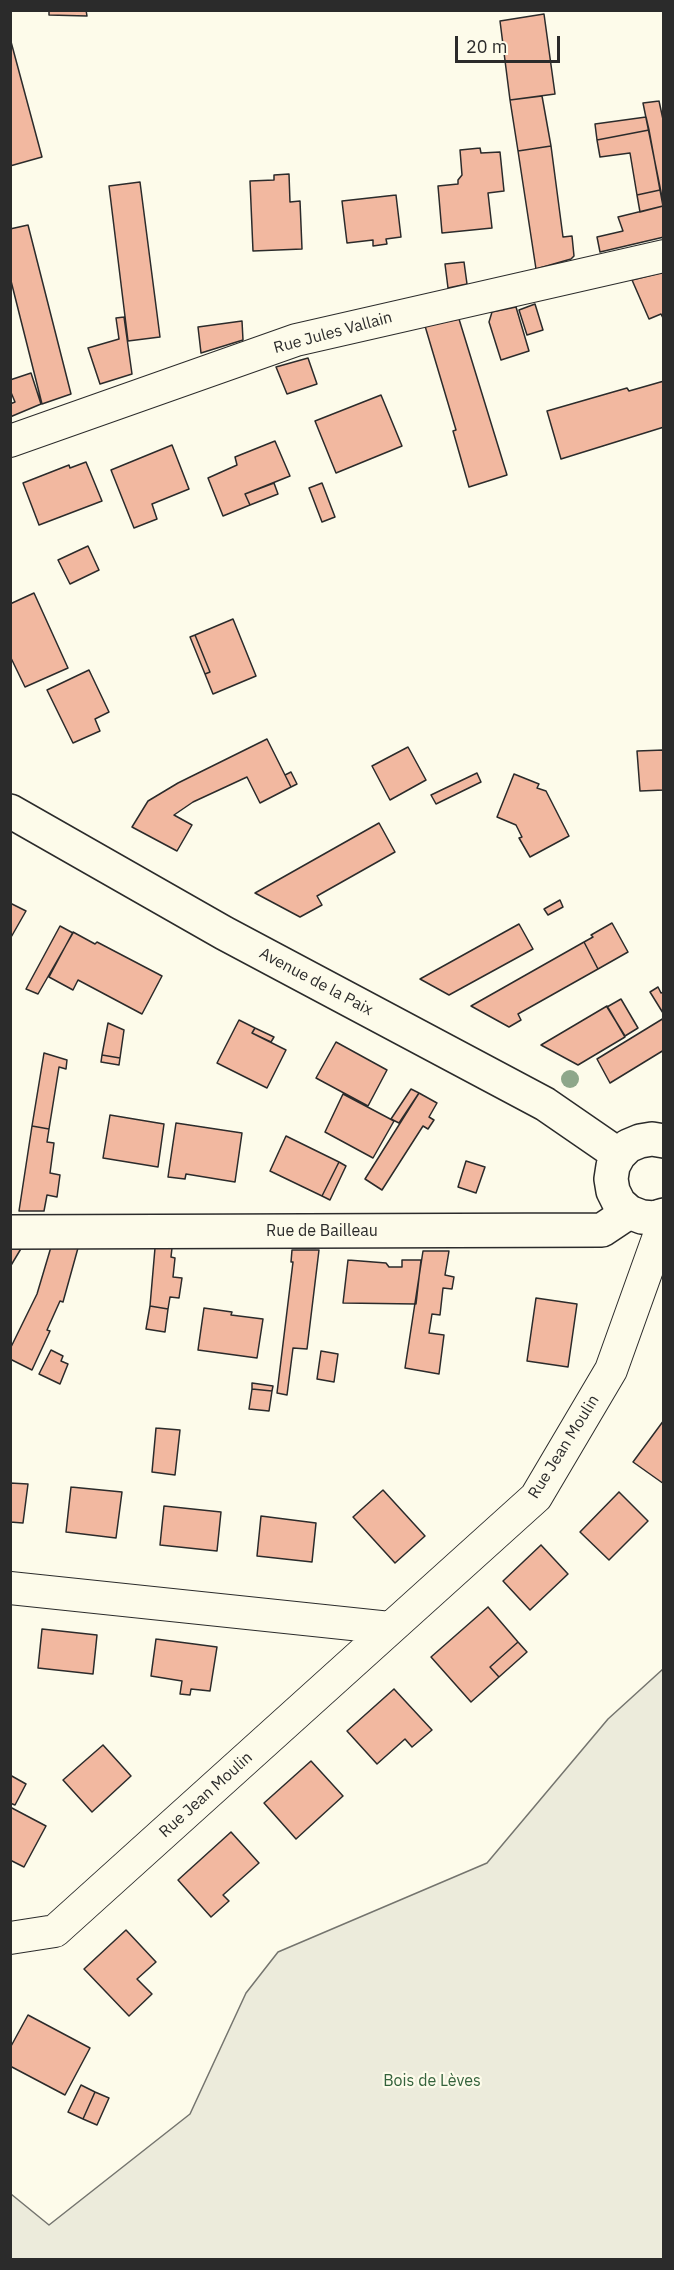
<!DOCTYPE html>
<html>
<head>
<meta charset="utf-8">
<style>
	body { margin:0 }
	#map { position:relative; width:674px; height:2270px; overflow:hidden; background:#fdfbea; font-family:"IBM Plex Sans",sans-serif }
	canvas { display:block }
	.frame { position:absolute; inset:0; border:12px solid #2b2b2b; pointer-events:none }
	.scale { position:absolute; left:455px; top:36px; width:105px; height:27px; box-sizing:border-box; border:3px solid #2b2b2b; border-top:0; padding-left:8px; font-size:18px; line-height:21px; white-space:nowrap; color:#2b2b2b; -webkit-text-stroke:4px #fdfbea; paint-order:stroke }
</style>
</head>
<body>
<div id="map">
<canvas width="674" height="2270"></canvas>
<div class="frame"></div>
<div class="scale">20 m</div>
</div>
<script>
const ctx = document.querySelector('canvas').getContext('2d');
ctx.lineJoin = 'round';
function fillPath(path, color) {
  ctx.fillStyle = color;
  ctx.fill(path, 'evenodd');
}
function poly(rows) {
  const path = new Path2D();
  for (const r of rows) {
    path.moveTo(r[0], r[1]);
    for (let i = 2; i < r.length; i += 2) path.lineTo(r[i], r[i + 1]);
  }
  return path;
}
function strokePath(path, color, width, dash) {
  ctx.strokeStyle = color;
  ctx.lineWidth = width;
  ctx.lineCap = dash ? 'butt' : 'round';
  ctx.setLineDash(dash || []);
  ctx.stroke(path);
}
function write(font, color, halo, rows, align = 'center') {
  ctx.font = font + ' "IBM Plex Sans",sans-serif';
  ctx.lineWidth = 4.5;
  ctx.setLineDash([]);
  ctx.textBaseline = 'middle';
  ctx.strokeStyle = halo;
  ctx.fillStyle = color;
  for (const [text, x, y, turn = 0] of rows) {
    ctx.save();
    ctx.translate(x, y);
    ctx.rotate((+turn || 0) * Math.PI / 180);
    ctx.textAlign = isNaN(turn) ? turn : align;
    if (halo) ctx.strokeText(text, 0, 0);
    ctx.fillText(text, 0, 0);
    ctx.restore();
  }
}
const green = poly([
	[663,1669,663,2259,11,2259,11,2194,49,2225,190,2114,246,1993,278,1952,487,1863,608,1719,663,1669]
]);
const building = poly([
	[49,10,86,10,87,16,49,15,49,10],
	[544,14,555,94,510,100,500,21,544,14],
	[10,38,42,157,10,166,10,38],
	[542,96,551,146,518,151,510,100,542,96],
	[659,101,664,124,664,207,643,103,659,101],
	[646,117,649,130,597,140,595,124,646,117],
	[649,130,660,190,637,195,630,153,600,157,597,140,649,130],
	[551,146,563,237,572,236,574,256,571,259,536,269,518,151,551,146],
	[480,148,481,153,500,152,504,191,488,193,492,228,442,233,438,186,458,184,458,180,462,175,460,150,480,148],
	[289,174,290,202,300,201,302,249,253,251,250,181,274,180,274,175,289,174],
	[140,182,160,337,128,341,109,186,140,182],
	[660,190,663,206,640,212,637,195,660,190],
	[396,195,401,237,386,239,387,244,373,246,373,240,347,243,342,201,396,195],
	[663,206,664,237,600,252,597,237,623,231,618,217,663,206],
	[28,225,71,394,42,404,10,277,10,229,28,225],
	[464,262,467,284,448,288,445,264,464,262],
	[664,272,664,320,661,314,649,319,632,280,664,272],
	[535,304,543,330,527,335,519,310,535,304],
	[516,307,529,351,501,360,489,322,492,312,516,307],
	[124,317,132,374,100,384,88,348,119,339,116,318,124,317],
	[459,319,507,475,469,487,453,431,456,430,425,326,459,319],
	[242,321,243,340,201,353,198,327,242,321],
	[308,358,317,384,287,394,276,367,308,358],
	[31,373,41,404,10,417,10,404,15,402,10,390,10,380,31,373],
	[664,381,664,427,561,459,547,411,627,388,629,391,664,381],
	[381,395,402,446,336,473,315,421,381,395],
	[275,441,290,476,245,494,250,505,223,516,208,478,237,465,235,457,275,441],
	[172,445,189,489,152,504,157,519,134,528,111,470,172,445],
	[86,462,102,501,39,525,23,483,69,465,70,468,86,462],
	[274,483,278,494,250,505,245,494,274,483],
	[322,483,335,517,322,522,309,488,322,483],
	[88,546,99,570,70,584,58,560,88,546],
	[34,593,68,668,25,687,10,656,10,604,34,593],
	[233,619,256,676,213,694,205,674,210,672,195,635,233,619],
	[195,635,210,672,205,674,190,637,195,635],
	[89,670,109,712,95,719,100,731,73,743,47,690,89,670],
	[267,739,291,787,260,803,247,777,193,802,174,815,192,825,177,851,132,827,148,801,178,783,267,739],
	[408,747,426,780,390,800,372,766,408,747],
	[664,750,664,790,640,791,637,751,664,750],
	[291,772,297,784,291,787,285,775,291,772],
	[477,773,481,782,436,804,431,795,477,773],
	[514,774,539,784,537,788,546,791,569,836,530,857,519,838,522,837,516,825,497,817,514,774],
	[379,823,395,852,317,896,322,905,300,917,255,893,379,823],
	[560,900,563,907,548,915,544,909,560,900],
	[10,903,26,911,10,939,10,903],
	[612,923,628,952,598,969,584,942,593,937,591,935,612,923],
	[519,924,533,949,449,995,420,979,519,924],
	[60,926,73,933,38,994,26,989,60,926],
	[73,932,95,944,97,942,162,976,142,1014,78,980,73,990,49,977,73,932],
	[584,942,598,969,518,1014,521,1020,509,1027,471,1006,584,942],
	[658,987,661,993,664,992,663,1013,650,992,658,987],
	[621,999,638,1028,625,1036,607,1007,621,999],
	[607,1006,625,1037,578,1065,541,1045,607,1006],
	[664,1018,664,1050,610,1083,597,1059,664,1018],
	[239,1020,255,1028,252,1033,286,1050,267,1088,217,1063,239,1020],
	[108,1023,124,1030,120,1058,102,1055,108,1023],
	[255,1028,274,1037,271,1042,252,1033,255,1028],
	[336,1042,387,1070,368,1106,316,1078,336,1042],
	[44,1053,67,1060,66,1069,59,1067,49,1129,32,1126,44,1053],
	[102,1055,120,1058,119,1065,101,1062,102,1055],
	[411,1089,419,1093,399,1123,391,1119,411,1089],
	[419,1093,437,1103,429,1117,434,1120,428,1129,423,1126,382,1190,365,1179,419,1093],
	[343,1094,394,1121,373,1158,325,1132,343,1094],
	[110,1115,164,1124,158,1167,103,1158,110,1115],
	[176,1123,242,1133,235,1182,186,1174,185,1179,168,1177,176,1123],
	[32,1126,49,1129,47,1142,54,1143,50,1173,60,1175,57,1197,47,1195,44,1211,19,1211,32,1126],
	[286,1136,339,1162,322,1196,270,1171,286,1136],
	[466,1161,485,1167,476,1193,458,1187,466,1161],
	[339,1162,346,1166,330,1200,322,1196,339,1162],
	[10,1247,22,1247,10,1267,10,1247],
	[51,1247,78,1248,63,1302,60,1301,47,1330,50,1331,32,1370,10,1359,10,1349,37,1294,51,1247],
	[155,1248,172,1248,171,1257,175,1258,173,1277,182,1278,179,1298,170,1297,168,1309,150,1306,155,1248],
	[292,1250,319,1250,307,1349,293,1348,287,1395,277,1393,293,1262,291,1262,292,1250],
	[423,1251,449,1251,445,1275,454,1277,452,1289,443,1288,440,1315,432,1314,429,1333,444,1335,439,1374,405,1368,423,1251],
	[348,1260,386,1263,389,1267,402,1267,402,1260,421,1260,416,1304,343,1303,348,1260],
	[536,1298,577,1304,568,1367,527,1361,536,1298],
	[150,1306,168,1309,165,1332,146,1329,150,1306],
	[204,1308,232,1312,231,1315,263,1319,257,1358,198,1350,204,1308],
	[51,1350,63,1356,61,1361,68,1364,60,1384,39,1374,51,1350],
	[321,1351,338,1354,334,1382,317,1379,321,1351],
	[252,1383,273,1386,272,1391,252,1389,252,1383],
	[252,1389,272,1391,269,1411,249,1409,252,1389],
	[664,1420,664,1484,633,1462,664,1420],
	[156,1428,180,1430,175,1475,152,1472,156,1428],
	[10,1483,28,1484,23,1523,10,1522,10,1483],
	[71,1487,122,1492,116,1538,66,1532,71,1487],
	[383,1490,425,1536,395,1563,353,1517,383,1490],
	[619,1492,648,1521,609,1560,580,1532,619,1492],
	[164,1506,221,1512,217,1551,160,1545,164,1506],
	[261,1516,316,1523,312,1562,257,1556,261,1516],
	[541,1545,568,1574,530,1610,503,1581,541,1545],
	[488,1607,518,1642,490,1667,499,1677,471,1702,431,1657,488,1607],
	[42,1629,97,1635,93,1674,38,1668,42,1629],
	[156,1639,217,1647,210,1691,191,1689,190,1695,180,1694,182,1681,151,1676,156,1639],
	[518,1642,527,1652,499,1677,490,1667,518,1642],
	[394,1689,432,1730,412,1747,405,1739,377,1764,347,1731,394,1689],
	[103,1745,131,1776,92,1812,63,1780,103,1745],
	[311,1761,343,1796,296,1839,264,1803,311,1761],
	[10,1775,26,1784,15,1805,10,1803,10,1775],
	[10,1807,46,1826,24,1867,10,1860,10,1807],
	[231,1832,259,1863,223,1895,229,1901,211,1917,178,1880,231,1832],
	[126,1930,156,1962,137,1979,152,1994,129,2016,84,1969,126,1930],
	[28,2015,90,2048,65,2095,10,2066,10,2048,28,2015],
	[81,2085,95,2092,83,2119,68,2112,81,2085],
	[95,2092,109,2098,97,2125,83,2119,95,2092]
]);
const minor = poly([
	[10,441,296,340,664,256],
	[10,1588,390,1628],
	[10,1938,55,1931,536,1497,611,1370,659,1236,660,1216]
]);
const tertiary = poly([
	[10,1232,602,1230,629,1212]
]);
const secondary = poly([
	[10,811,224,933,545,1104,619,1155],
	[664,1141,652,1139,640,1141,628,1146,619,1155,613,1166,611,1179,613,1191,619,1203,629,1212,642,1217,654,1218,664,1215]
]);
const trees = [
	[570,1079]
];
const streetNames = [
	["Rue Jules Vallain",333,333,-15],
	["Avenue de la Paix",316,982,28],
	["Rue de Bailleau",322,1231],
	["Rue Jean Moulin",564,1447,-58],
	["Rue Jean Moulin",206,1795,-42]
];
const parkNames = [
	["Bois de Lèves",432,2081]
];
fillPath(green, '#ecebdb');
strokePath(green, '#74746e', 1.5);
fillPath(building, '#f2b8a0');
strokePath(building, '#2b2b2b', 1.5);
strokePath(minor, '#2b2b2b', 34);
strokePath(tertiary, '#2b2b2b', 36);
strokePath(secondary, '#2b2b2b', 36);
strokePath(minor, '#fdfbea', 32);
strokePath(tertiary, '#fdfbea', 33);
strokePath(secondary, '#fdfbea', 33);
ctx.fillStyle = '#8ea78a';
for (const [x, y] of trees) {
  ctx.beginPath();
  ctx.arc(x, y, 9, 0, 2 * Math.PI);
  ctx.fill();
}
write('16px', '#2b2b2b', '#fdfbea', streetNames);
write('16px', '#34623c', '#fdfbea', parkNames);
</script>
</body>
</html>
